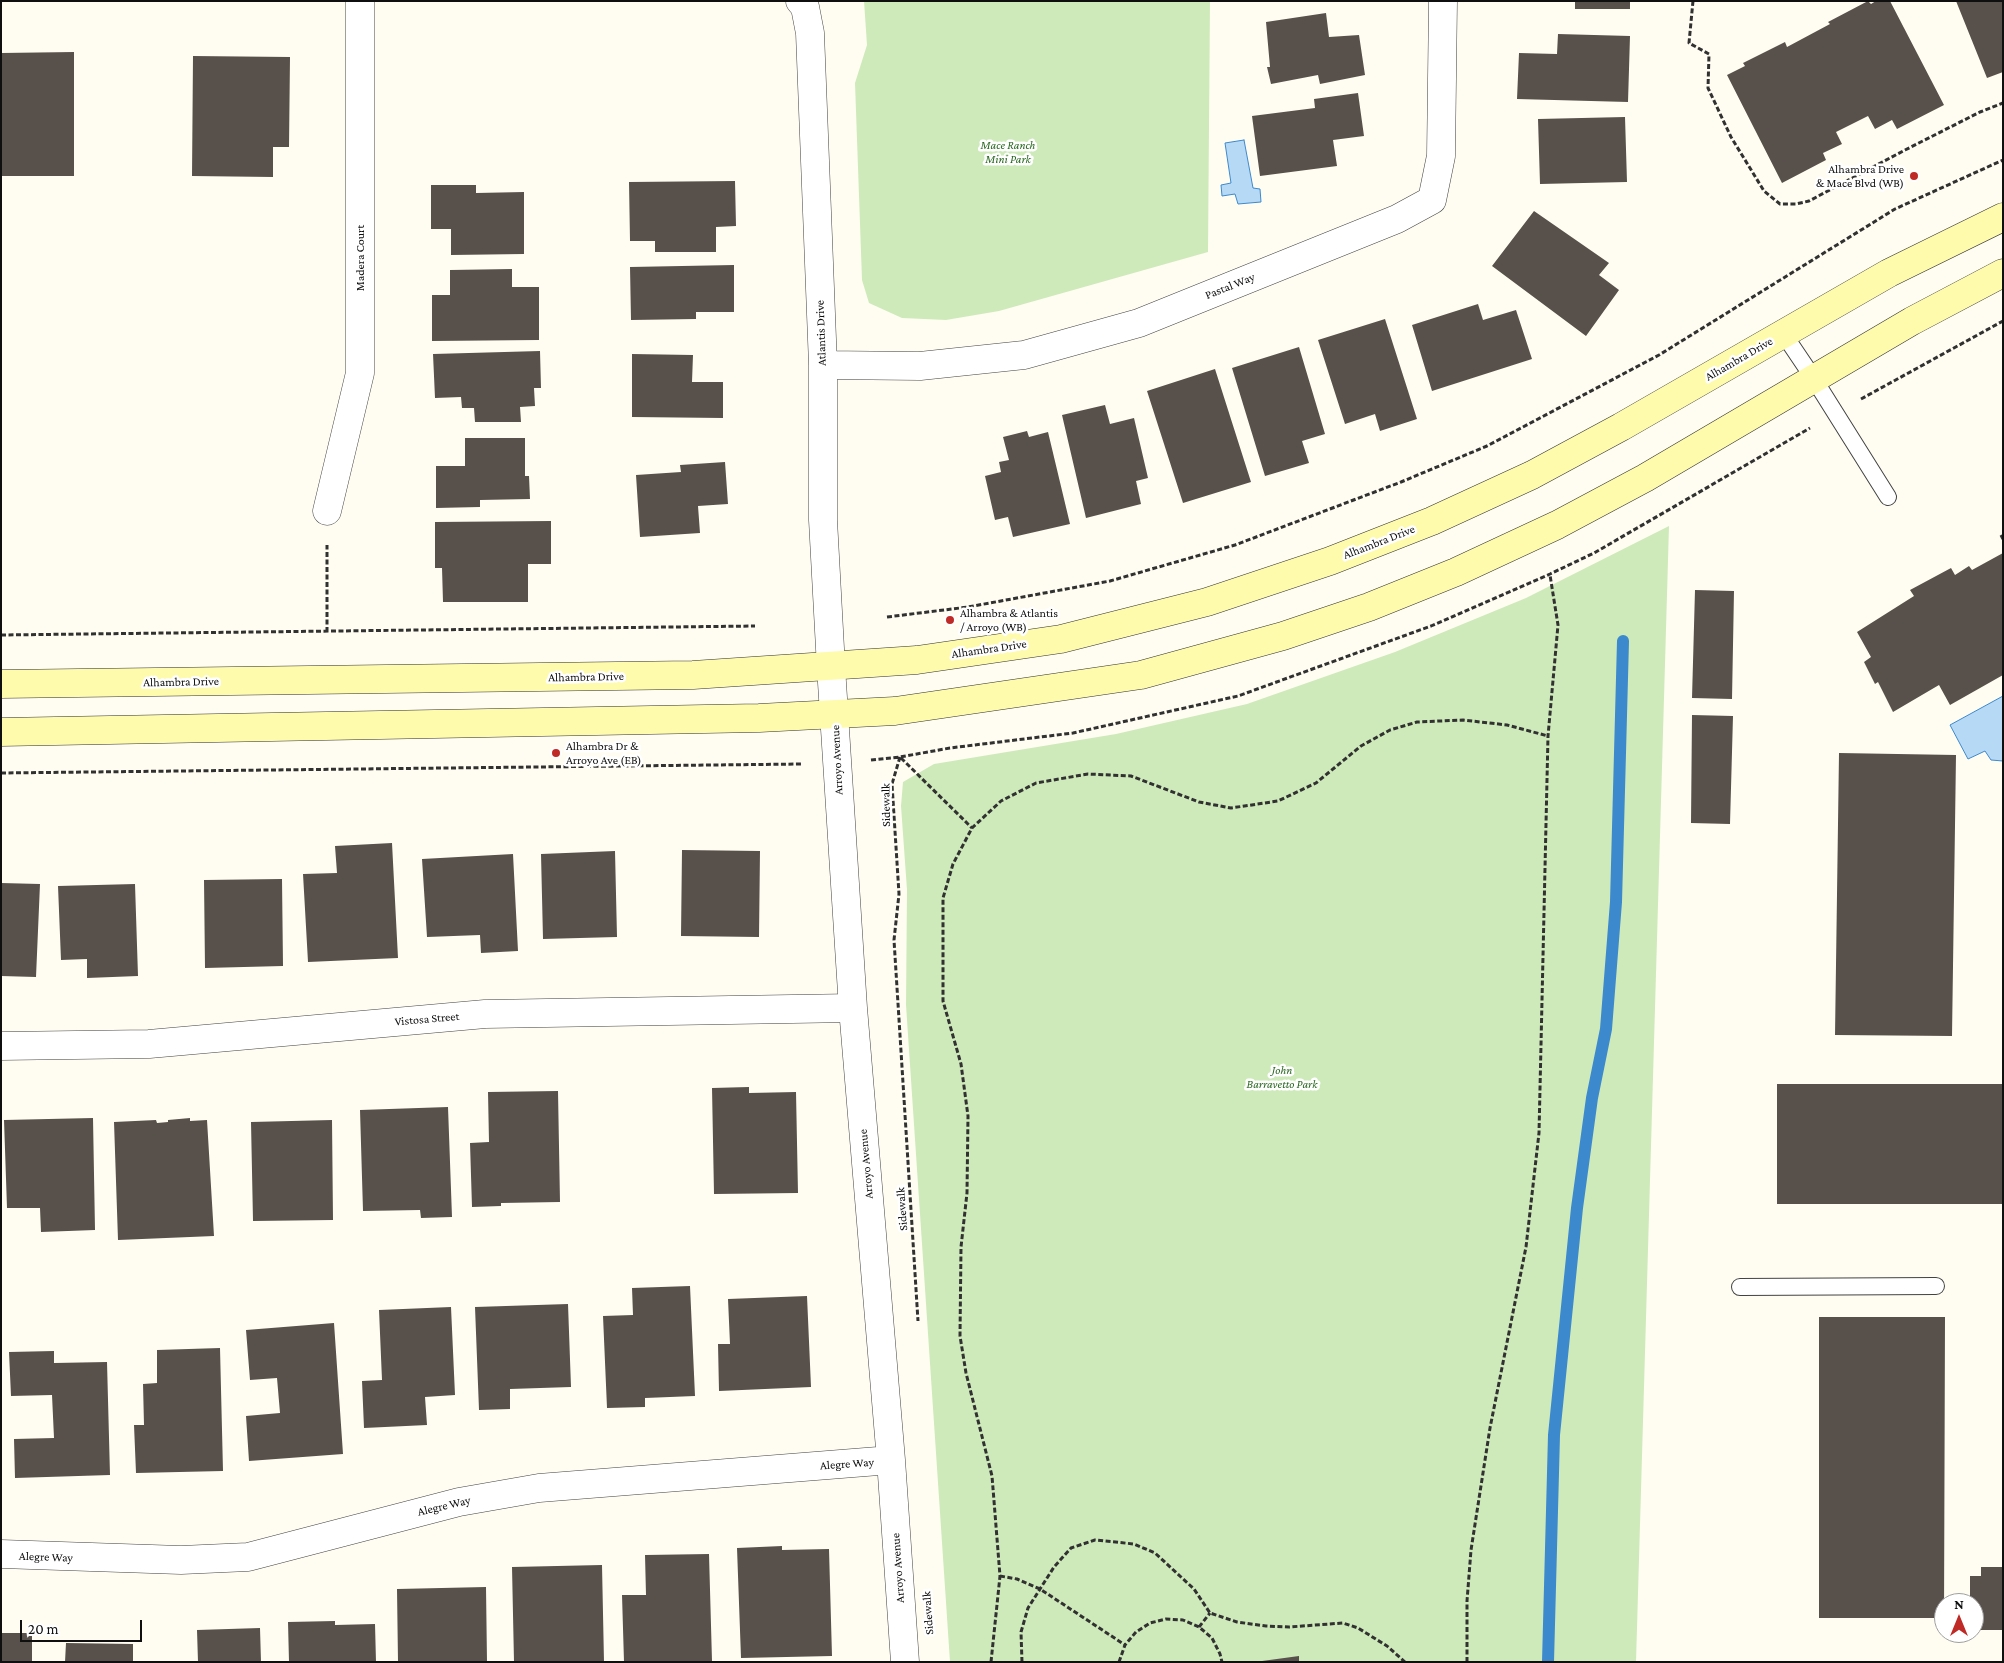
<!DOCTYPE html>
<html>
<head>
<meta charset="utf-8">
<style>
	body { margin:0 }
	#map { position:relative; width:2004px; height:1663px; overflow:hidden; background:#fffdf1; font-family:"Crimson Pro",serif }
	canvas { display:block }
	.frame { position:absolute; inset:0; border:2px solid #0f0f0f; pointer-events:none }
	.north { position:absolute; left:1934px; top:1593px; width:50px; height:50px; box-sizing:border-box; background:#fff; border:1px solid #9f9f9f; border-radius:50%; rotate:0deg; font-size:14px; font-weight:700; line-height:20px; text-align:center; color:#0f0f0f }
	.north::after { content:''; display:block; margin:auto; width:18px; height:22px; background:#bf2a26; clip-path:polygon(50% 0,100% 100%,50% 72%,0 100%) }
	.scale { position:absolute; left:20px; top:1620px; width:122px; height:22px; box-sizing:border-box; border:2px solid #0f0f0f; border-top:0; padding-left:6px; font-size:15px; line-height:18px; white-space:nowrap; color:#0f0f0f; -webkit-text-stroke:4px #fff; paint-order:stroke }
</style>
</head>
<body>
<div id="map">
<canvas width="2004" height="1663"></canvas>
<div class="frame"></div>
<div class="north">N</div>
<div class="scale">20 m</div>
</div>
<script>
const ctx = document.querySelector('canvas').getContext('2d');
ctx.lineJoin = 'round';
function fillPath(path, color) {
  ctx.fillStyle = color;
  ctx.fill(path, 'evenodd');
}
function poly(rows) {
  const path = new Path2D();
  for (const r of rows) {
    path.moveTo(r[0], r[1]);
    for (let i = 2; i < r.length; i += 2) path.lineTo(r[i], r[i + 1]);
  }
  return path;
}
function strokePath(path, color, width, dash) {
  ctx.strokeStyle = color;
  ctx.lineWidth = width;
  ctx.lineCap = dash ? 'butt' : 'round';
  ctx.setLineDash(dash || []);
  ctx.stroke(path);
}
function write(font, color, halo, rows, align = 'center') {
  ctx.font = font + ' "Crimson Pro",serif';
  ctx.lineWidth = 5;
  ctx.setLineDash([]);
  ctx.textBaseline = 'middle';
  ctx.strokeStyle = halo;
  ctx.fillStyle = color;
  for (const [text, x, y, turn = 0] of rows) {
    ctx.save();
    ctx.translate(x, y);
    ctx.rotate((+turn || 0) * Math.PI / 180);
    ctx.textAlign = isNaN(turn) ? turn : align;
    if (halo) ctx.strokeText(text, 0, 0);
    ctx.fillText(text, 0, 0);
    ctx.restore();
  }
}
const green = poly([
	[864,1,1210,1,1208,252,999,311,946,320,902,318,869,303,862,280,855,83,867,45],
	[1669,526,1636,1662,950,1662,906,1005,907,890,901,806,903,782,934,764,1116,734,1247,704,1395,652,1526,598]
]);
const water = poly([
	[1244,140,1253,188,1260,189,1261,202,1238,204,1235,194,1222,196,1221,185,1231,183,1225,143,1244,140],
	[2003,696,2003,761,1991,760,1985,751,1968,759,1950,725,2003,696]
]);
const stream = poly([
	[1548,1662,1554,1435,1577,1208,1592,1098,1606,1029,1616,902,1623,641]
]);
const building = poly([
	[1575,1,1630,1,1630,9,1575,9],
	[1868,1,1871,4,1876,1,1890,1,1944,105,1897,129,1892,120,1875,129,1868,116,1836,132,1842,144,1823,153,1826,160,1782,183,1727,75,1745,66,1743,63,1785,42,1787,47,1830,24,1828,22],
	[1956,1,2003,1,2003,72,1987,78],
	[1326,13,1329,37,1359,35,1365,75,1320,84,1318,75,1271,84,1267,67,1270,67,1266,22],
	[1558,34,1630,36,1628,102,1517,99,1519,53,1557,54],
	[74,52,74,176,1,176,1,53],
	[193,56,290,57,289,147,273,147,273,177,192,176],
	[1358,93,1364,136,1333,140,1337,166,1260,176,1252,116,1315,108,1314,99],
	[1625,117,1627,182,1540,184,1538,119],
	[735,181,736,226,716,227,716,252,655,252,655,241,630,241,629,182],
	[431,185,476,185,476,193,524,192,524,254,451,255,451,229,431,229],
	[1534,211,1609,263,1599,275,1619,290,1586,336,1492,266],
	[734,265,734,312,696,312,696,319,631,320,630,267],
	[512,269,512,287,539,287,539,340,432,341,432,295,450,295,450,270],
	[1478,304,1483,320,1516,310,1532,359,1432,391,1412,325],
	[1385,319,1417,419,1380,431,1375,414,1345,424,1318,340],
	[1299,347,1325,434,1302,441,1309,463,1265,476,1232,368],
	[540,351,541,388,534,388,535,406,520,407,521,422,475,422,474,408,462,408,461,397,435,398,433,354],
	[632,354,693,355,692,382,723,382,723,418,632,417],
	[1215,369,1251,482,1183,503,1147,391],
	[1105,405,1110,424,1134,418,1148,478,1136,481,1141,504,1086,518,1062,415],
	[1027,431,1029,437,1048,432,1070,524,1013,537,1008,517,995,520,985,476,1001,472,999,462,1009,460,1003,437],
	[465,438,525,438,525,476,529,476,530,499,480,500,480,507,436,508,436,466,465,466],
	[725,462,728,504,698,506,700,533,640,537,636,475,681,472,680,465],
	[551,521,551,564,528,564,528,602,443,602,442,568,435,568,435,522],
	[2003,553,2003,675,1950,705,1939,685,1893,712,1878,682,1875,684,1864,662,1871,657,1857,632,1914,596,1910,590,1951,568,1955,575,1969,566,1972,570],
	[1695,590,1734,591,1732,699,1692,698],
	[1692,715,1733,716,1730,824,1691,823],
	[1839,753,1956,755,1952,1036,1835,1035],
	[392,843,398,958,308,962,303,874,337,873,335,846],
	[682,850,760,851,759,937,681,936],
	[615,851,617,937,543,939,541,854],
	[513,854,518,951,481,953,480,935,427,937,422,859],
	[282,879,283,966,205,968,204,880],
	[1,883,40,884,36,977,1,976],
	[135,884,138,976,87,978,87,959,61,960,58,886],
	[1777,1084,2003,1084,2003,1204,1777,1204],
	[749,1087,749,1093,796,1092,798,1193,714,1194,712,1088],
	[558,1091,560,1202,501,1203,501,1206,472,1207,470,1143,489,1142,488,1092],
	[448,1107,452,1217,421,1218,420,1210,363,1211,360,1110],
	[93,1118,95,1230,41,1232,40,1208,7,1208,4,1120],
	[190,1118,190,1121,207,1120,214,1236,118,1240,114,1122,156,1120,157,1123,168,1122,168,1120],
	[332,1120,333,1220,253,1221,251,1122],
	[690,1286,695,1396,645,1398,645,1407,607,1408,603,1316,633,1315,632,1288],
	[807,1296,811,1387,719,1391,718,1344,730,1344,728,1299],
	[568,1304,571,1387,510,1389,510,1409,479,1410,475,1307],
	[451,1307,455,1395,425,1397,427,1425,364,1428,362,1381,382,1380,379,1310],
	[1819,1317,1945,1317,1944,1618,1819,1618],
	[334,1323,343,1454,249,1461,246,1416,280,1413,277,1378,250,1380,246,1330],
	[220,1348,223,1471,136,1473,134,1425,144,1425,143,1384,157,1383,157,1350],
	[54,1351,54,1363,107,1362,110,1475,15,1478,14,1439,54,1438,52,1395,11,1396,9,1352],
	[782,1546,782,1550,829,1549,832,1656,741,1658,737,1548],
	[709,1554,712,1661,624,1662,622,1595,646,1595,645,1555],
	[602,1565,604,1662,514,1662,512,1567],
	[1981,1567,2003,1567,2003,1630,1981,1630,1981,1606,1974,1606,1974,1603,1970,1603,1970,1576,1981,1576],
	[486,1587,487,1662,398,1662,397,1589],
	[335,1621,335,1625,375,1624,376,1662,289,1662,288,1622],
	[260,1628,261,1662,198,1662,197,1630],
	[1,1633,32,1633,32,1662,1,1662],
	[66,1643,133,1644,133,1662,65,1662],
	[1299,1656,1299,1662,1262,1662,1262,1661]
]);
const path = poly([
	[1693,1,1689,43,1709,54,1708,88,1731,137,1764,191,1780,204,1796,204,1809,201,1905,150,1980,112,2003,103],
	[1861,399,2003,321],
	[2001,535,2003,539],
	[887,617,968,607,1110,581,1235,545,1401,482,1487,446,1659,355,1895,209,2003,160],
	[327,632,327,545],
	[1,635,755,626],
	[900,757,892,784,899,894,894,940,918,1321],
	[901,758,972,828],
	[871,760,900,757,950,748,1073,733,1238,696,1431,626,1550,574,1594,553,1810,428],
	[1,773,803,764],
	[1000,1576,1017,1579,1040,1589,1125,1645],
	[1199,1627,1210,1613],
	[991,1662,1000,1576,992,1476,966,1373,960,1336,961,1247,967,1193,968,1116,961,1064,943,1001,943,898,953,864,972,828,1001,801,1036,783,1088,774,1131,776,1199,802,1231,808,1278,801,1316,783,1361,746,1390,730,1417,722,1463,720,1507,725,1548,736],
	[1022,1662,1021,1632,1028,1608,1040,1589,1054,1567,1071,1548,1095,1540,1134,1544,1155,1553,1194,1589,1210,1613,1237,1622,1266,1626,1289,1627,1343,1623,1358,1628,1387,1646,1405,1662],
	[1119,1662,1125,1645,1136,1632,1150,1623,1166,1619,1183,1620,1199,1627,1212,1638,1220,1654,1222,1662],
	[1467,1662,1467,1601,1471,1550,1490,1428,1526,1247,1539,1133,1548,736,1558,625,1550,575]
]);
const lane = poly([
	[1783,333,1814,379,1888,497],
	[1740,1287,1936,1286]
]);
const street = poly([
	[800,1,805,7,810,33,823,365,823,520,831,667,853,1008,891,1460,905,1662],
	[823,365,920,366,1024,355,1139,323,1397,219,1432,200,1441,156,1443,1],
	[327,511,360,373,360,1],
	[1,1046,149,1044,485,1014,853,1008],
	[1,1554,181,1560,248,1557,459,1502,539,1488,891,1460]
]);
const secondary = poly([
	[1,684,693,675,917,660,1061,639,1207,602,1330,561,1432,521,1532,475,1621,427,1889,273,2003,217],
	[1,732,759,718,895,711,1141,675,1283,636,1369,607,1456,572,1557,525,1645,478,1912,321,2003,273]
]);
const markers = [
	[1914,176,5,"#bf2a26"],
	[950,620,5,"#bf2a26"],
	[556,753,5,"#bf2a26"]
];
const parkNames = [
	["Mace Ranch",1008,145],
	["Mini Park",1008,159],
	["John",1282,1070],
	["Barravetto Park",1282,1084]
];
const poiNames = [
	["Alhambra Drive",1904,169,"right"],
	["& Mace Blvd (WB)",1904,183,"right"],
	["Alhambra & Atlantis",960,613],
	["/ Arroyo (WB)",960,627],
	["Alhambra Dr &",566,746],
	["Arroyo Ave (EB)",566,760]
];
const streetNames = [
	["Madera Court",360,258,-90],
	["Pastal Way",1230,286,-22],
	["Atlantis Drive",821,333,-92],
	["Alhambra Drive",1739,359,-30],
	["Alhambra Drive",1379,542,-21],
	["Alhambra Drive",989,649,-8],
	["Alhambra Drive",586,677,-1],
	["Alhambra Drive",181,682,-1],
	["Arroyo Avenue",837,760,-93],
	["Sidewalk",886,805,-91],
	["Vistosa Street",427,1019,-5],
	["Arroyo Avenue",866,1164,-95],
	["Sidewalk",902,1209,-94],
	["Alegre Way",847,1464,-4],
	["Alegre Way",444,1506,-13],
	["Alegre Way",46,1557,2],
	["Arroyo Avenue",898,1568,-94],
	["Sidewalk",928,1613,-94]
];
fillPath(green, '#cfeaba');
fillPath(water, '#b6d9f6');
strokePath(water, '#3d89cd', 1);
strokePath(stream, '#3d89cd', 12);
fillPath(building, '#58514b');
strokePath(lane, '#424242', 18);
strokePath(street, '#424242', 29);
strokePath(secondary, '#313131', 29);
strokePath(path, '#313131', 3, [5, 2.5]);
strokePath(lane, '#fff', 16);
strokePath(street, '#fff', 28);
strokePath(secondary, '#fefbac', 28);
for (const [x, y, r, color] of markers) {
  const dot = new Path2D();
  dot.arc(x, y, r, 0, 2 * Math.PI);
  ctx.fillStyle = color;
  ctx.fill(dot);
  strokePath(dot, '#fff', 2);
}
write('italic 12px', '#28671f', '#fff', parkNames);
write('12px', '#0f0f0f', '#fff', poiNames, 'left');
write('12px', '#0f0f0f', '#fff', streetNames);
</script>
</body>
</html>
